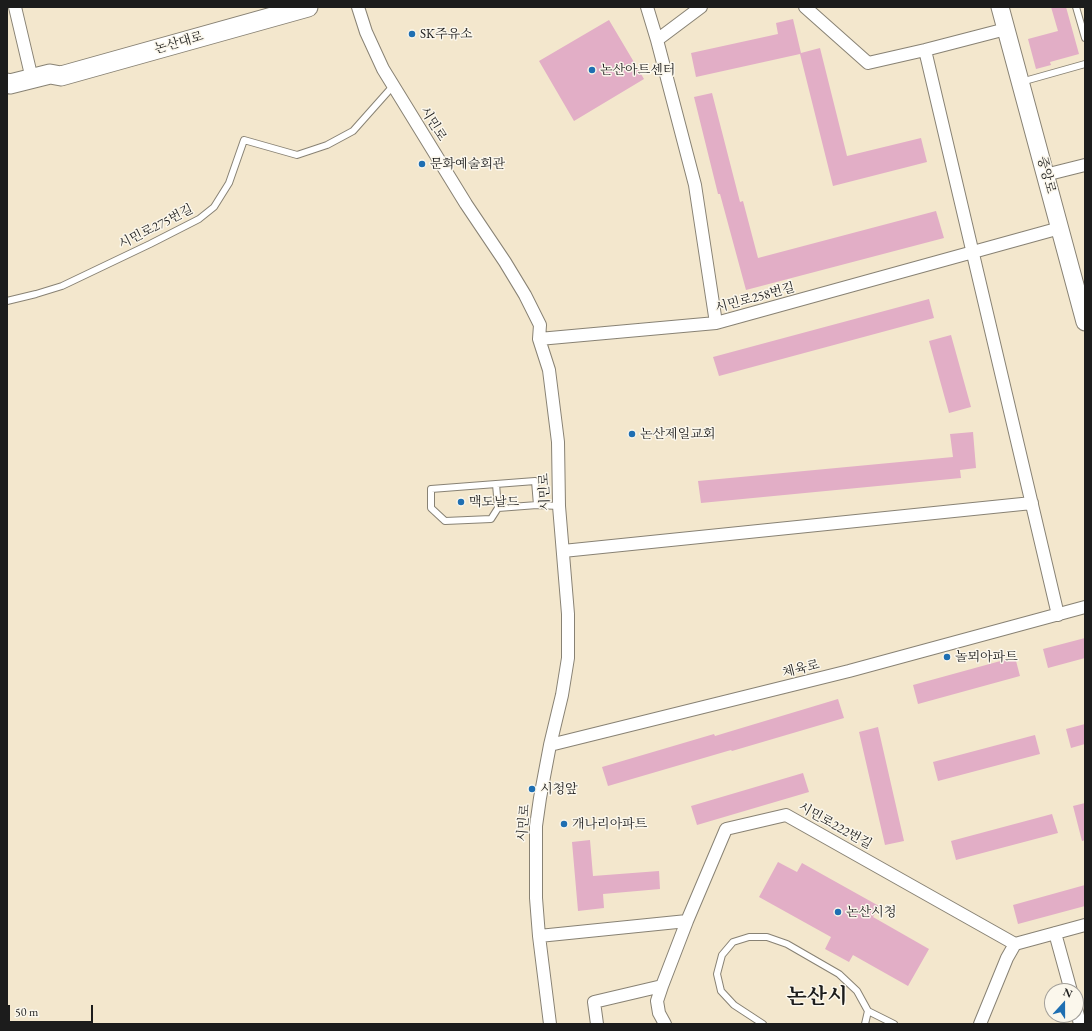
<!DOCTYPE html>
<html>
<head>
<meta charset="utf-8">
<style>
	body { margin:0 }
	#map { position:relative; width:1092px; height:1031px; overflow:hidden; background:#f3e7cd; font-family:"EB Garamond",serif }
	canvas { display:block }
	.frame { position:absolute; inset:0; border:8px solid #1c1c1c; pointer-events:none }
	.north { position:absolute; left:1044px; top:983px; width:40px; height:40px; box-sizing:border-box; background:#fbf7ec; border:1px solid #a29f99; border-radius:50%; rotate:21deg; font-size:11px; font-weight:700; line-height:16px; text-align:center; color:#1c1c1c }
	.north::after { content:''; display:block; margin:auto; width:14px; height:18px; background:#1f6fb2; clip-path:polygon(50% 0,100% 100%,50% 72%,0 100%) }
	.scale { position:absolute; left:8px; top:1005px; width:85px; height:18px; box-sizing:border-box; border:2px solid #1c1c1c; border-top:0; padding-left:5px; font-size:12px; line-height:14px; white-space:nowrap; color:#1c1c1c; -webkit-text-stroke:3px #fbf7ec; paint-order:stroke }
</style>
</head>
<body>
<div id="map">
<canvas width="1092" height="1031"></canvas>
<div class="frame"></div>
<div class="north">N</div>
<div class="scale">50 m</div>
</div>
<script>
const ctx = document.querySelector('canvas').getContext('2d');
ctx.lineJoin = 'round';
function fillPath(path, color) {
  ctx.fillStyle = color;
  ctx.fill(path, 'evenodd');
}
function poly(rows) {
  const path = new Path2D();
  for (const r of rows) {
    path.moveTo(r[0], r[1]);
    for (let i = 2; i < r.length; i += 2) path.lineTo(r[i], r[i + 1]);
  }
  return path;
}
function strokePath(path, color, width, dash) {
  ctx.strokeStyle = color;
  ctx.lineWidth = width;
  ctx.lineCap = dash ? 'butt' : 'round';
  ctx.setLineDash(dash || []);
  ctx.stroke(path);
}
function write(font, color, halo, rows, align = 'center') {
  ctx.font = font + ' "EB Garamond","Noto Serif KR",serif';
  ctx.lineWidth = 3;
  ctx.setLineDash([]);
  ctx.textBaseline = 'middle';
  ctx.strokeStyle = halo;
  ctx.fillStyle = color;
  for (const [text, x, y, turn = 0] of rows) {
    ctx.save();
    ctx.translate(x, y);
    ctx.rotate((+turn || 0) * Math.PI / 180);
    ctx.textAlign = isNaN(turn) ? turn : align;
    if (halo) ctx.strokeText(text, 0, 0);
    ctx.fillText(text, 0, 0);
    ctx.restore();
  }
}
const building = poly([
	[1051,7,1066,7,1079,54,1050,62,1051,65,1036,69,1028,39,1058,31],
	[793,19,801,53,820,48,847,156,921,138,927,162,833,186,800,54,696,77,691,53,778,34,776,23],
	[609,20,644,79,574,121,539,61],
	[712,93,740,202,743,201,758,258,936,211,944,238,746,290,720,194,718,194,694,97],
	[929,299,934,318,719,376,713,357],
	[951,335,971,407,949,413,929,341],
	[973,432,976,468,960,470,961,478,701,503,698,481,953,457,950,434],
	[1085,638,1085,658,1048,668,1043,649],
	[1015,657,1020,676,918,704,913,685],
	[838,699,844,718,732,751,731,750,608,786,602,767,714,734,715,736],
	[1085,724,1085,744,1071,748,1066,729],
	[878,727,904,841,885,845,859,732],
	[1035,735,1040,754,938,781,933,762],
	[803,773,809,792,697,825,691,806],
	[1085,803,1085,840,1082,841,1073,806],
	[1052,814,1058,833,956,860,951,841],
	[590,840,593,876,659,871,660,889,603,894,604,908,578,911,572,842],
	[778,862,797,872,802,863,879,906,873,917,929,949,908,986,853,955,849,962,825,949,831,937,759,897],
	[1085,885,1085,906,1018,924,1013,905]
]);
const lane = poly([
	[1076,7,1085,38],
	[1021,82,1085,64],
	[7,301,36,294,62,286,150,244,199,219,214,207,229,183,244,140,297,155,327,145,353,131,393,86],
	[496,484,431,489,431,508,445,521,491,519,498,508],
	[537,505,535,481,496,484,498,508,537,505,559,506],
	[868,1011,894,1024],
	[763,1024,734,1005,721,991,717,974,722,955,733,942,749,937,767,937,787,944,839,974,857,991,868,1011,865,1024]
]);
const street = poly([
	[15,7,32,79],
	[358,7,366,32,383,69,466,204,505,262,525,295,540,325,539,339,549,370,558,442,559,506,568,614,568,658,562,695,550,745,540,798,536,826,536,898,539,936,550,1024],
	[647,7,657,40,695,185,716,323],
	[805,7,868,63,925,50,1006,29],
	[657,40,701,7],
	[925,50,1058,615],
	[1045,175,1085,165],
	[539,339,716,323,1060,228],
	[563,551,1032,503],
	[550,745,849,671,1085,607],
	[1055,933,1071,991],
	[539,936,687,921],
	[1076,1008,1080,1024],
	[597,1024,594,1002,662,986],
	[665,1024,659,1013,657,1001,662,986,687,921,726,829,786,815,1015,944,1085,925],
	[980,1024,1007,958,1015,944]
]);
const secondary = poly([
	[1000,7,1085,322]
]);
const primary = poly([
	[7,83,10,84,50,74,61,76,308,7]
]);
const markers = [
	[412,34,4,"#1f6fb2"],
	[592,70,4,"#1f6fb2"],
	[422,164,4,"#1f6fb2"],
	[632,434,4,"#1f6fb2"],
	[461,502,4,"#1f6fb2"],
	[947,657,4,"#1f6fb2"],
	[532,789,4,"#1f6fb2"],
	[564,824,4,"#1f6fb2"],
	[838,912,4,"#1f6fb2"]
];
const poiNames = [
	["SK주유소",420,34],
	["논산아트센터",600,70],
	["문화예술회관",430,164],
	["논산제일교회",640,434],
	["맥도날드",469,502],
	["놀뫼아파트",955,657],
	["시청앞",540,789],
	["개나리아파트",572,824],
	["논산시청",846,912]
];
const streetNames = [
	["논산대로",179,43,-16],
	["시민로",433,124,58],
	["중앙로",1046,175,75],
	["시민로275번길",156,227,-27],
	["시민로258번길",755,298,-15],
	["시민로",545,492,-92],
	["체육로",801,669,-14],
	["시민로",524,823,-85],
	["시민로222번길",835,826,29]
];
const townNames = [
	["논산시",817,997]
];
fillPath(building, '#e2aec6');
strokePath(lane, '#888274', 8);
strokePath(street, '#888274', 14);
strokePath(secondary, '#888274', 19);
strokePath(primary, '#888274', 21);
strokePath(lane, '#fff', 6);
strokePath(street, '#fff', 12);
strokePath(secondary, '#fff', 17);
strokePath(primary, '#fff', 19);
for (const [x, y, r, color] of markers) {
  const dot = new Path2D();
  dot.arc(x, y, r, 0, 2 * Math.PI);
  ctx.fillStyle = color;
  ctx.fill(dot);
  strokePath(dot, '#fbf7ec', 1.5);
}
write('13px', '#1c1c1c', '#fbf7ec', poiNames, 'left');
write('13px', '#1c1c1c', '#fbf7ec', streetNames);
write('bold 21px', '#1c1c1c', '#fbf7ec', townNames);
</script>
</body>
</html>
